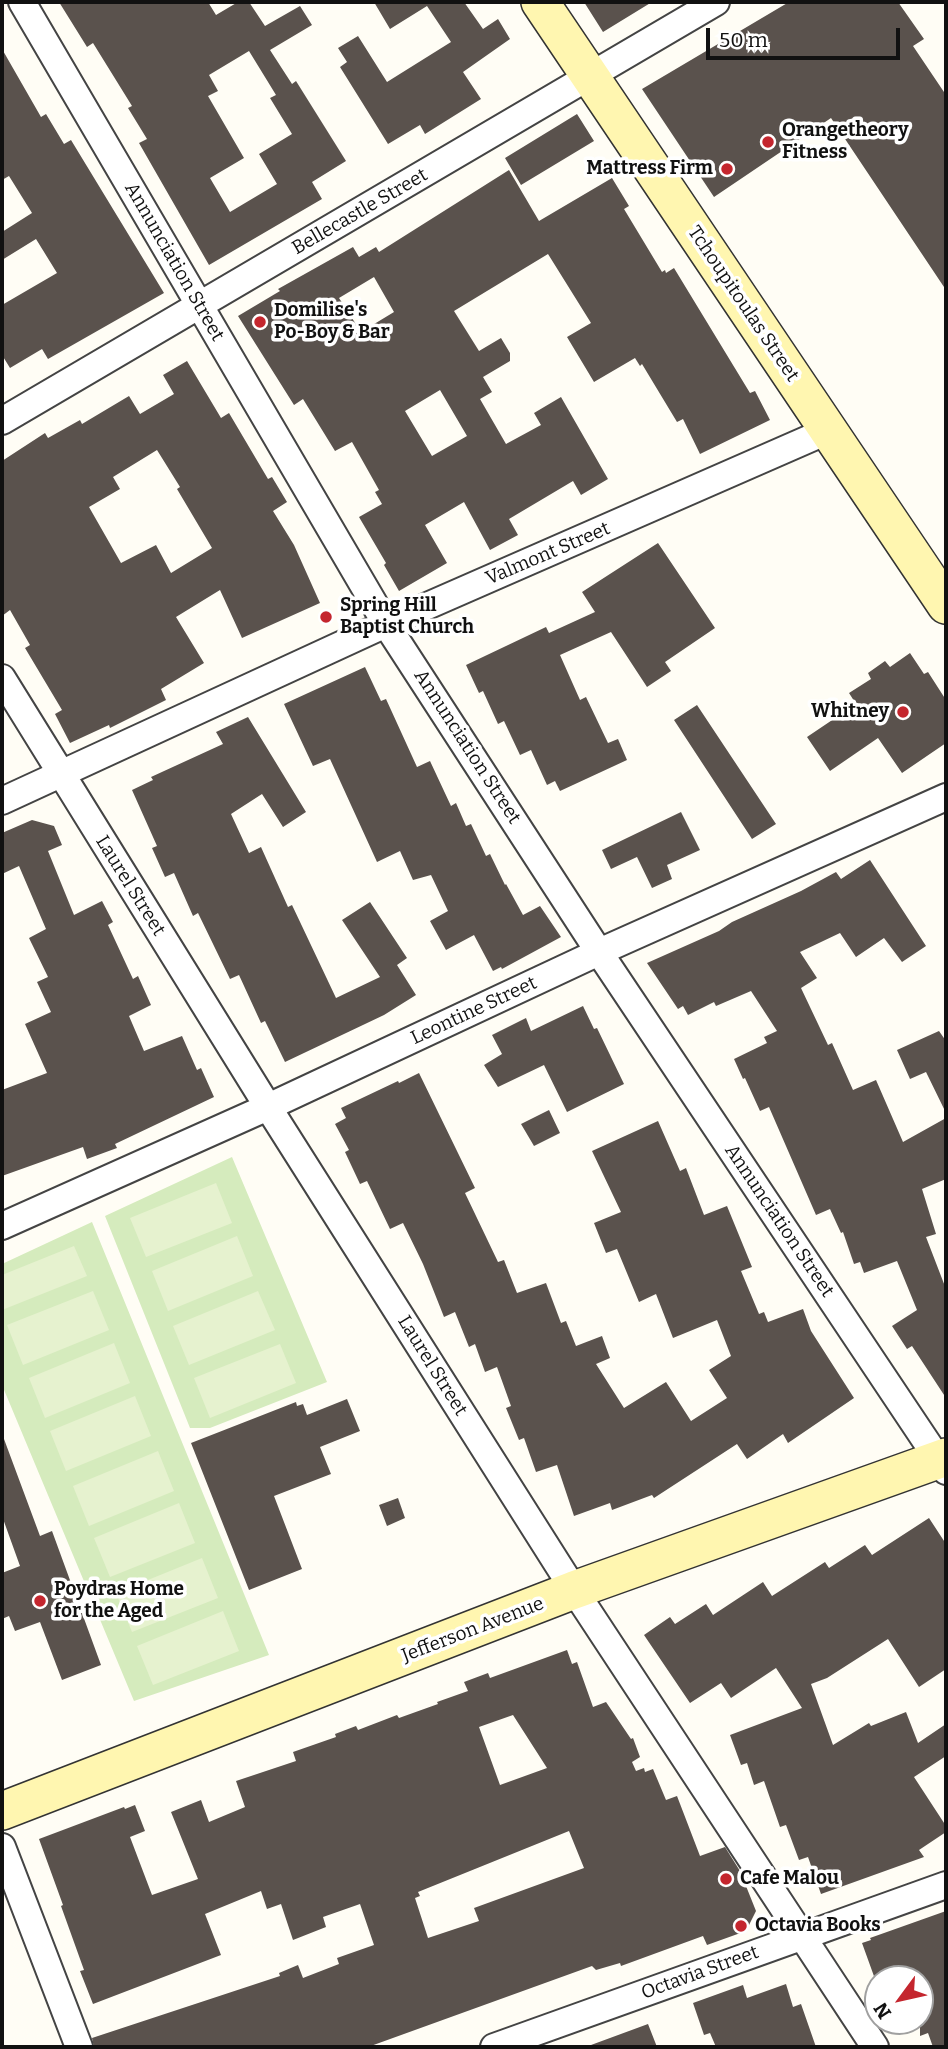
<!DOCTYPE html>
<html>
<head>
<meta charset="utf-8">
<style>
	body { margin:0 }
	#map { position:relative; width:948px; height:2049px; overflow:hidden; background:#fffdf5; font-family:Bitter,serif }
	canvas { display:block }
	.frame { position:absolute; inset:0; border:4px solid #111; pointer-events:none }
	.north { position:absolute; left:864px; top:1965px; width:70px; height:70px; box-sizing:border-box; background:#fff; border:2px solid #a0a0a0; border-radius:50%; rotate:237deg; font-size:19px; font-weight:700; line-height:28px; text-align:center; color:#111 }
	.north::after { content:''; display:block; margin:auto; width:24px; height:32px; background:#c4262e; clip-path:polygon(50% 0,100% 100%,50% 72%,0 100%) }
	.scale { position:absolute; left:706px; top:28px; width:194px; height:32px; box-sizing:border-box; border:4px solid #111; border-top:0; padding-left:9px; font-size:21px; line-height:24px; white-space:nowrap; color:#111; -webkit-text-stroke:5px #fff; paint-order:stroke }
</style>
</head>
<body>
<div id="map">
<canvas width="948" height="2049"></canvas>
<div class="frame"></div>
<div class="north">N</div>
<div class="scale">50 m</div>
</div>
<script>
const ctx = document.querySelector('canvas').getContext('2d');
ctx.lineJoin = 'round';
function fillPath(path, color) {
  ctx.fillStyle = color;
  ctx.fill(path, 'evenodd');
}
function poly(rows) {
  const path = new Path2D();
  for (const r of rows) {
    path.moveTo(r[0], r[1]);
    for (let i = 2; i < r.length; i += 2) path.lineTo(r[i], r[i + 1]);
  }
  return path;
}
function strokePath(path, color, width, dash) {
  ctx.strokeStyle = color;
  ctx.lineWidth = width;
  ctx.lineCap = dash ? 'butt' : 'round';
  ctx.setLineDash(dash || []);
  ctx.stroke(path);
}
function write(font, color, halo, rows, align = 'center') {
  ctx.font = font + ' Bitter,serif';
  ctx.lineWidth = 7;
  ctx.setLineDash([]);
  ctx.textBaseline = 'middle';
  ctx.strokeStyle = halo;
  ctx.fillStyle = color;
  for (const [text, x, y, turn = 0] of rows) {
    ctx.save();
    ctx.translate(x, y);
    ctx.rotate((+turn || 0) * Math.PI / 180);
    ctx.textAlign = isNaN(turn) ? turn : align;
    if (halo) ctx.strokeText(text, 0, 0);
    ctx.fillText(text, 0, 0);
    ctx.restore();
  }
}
const green = poly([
	[232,1157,327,1382,210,1428,190,1428,105,1216],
	[92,1222,269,1655,134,1701,2,1385,2,1264]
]);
const pitch = poly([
	[216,1183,232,1223,146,1257,130,1218],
	[237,1236,253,1276,168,1311,152,1271],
	[74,1246,87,1276,2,1310,2,1275],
	[93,1291,109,1330,23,1365,7,1325],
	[258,1291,275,1330,189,1365,173,1326],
	[114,1343,130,1383,45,1418,29,1378],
	[280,1344,296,1383,210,1418,194,1378],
	[135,1396,151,1436,66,1471,50,1431],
	[158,1451,174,1491,89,1526,73,1486],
	[179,1503,195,1543,110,1577,94,1538],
	[202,1558,218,1598,132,1632,116,1593],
	[223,1611,239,1651,153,1685,137,1646]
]);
const building = poly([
	[59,2,208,2,216,15,238,2,249,2,265,26,300,6,312,25,270,50,292,84,296,81,346,161,312,182,322,199,209,265,139,143,147,139,128,108,132,106,93,43,87,47],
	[249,51,276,95,270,98,292,134,259,154,277,184,230,212,210,178,244,158,208,96,218,91,209,75],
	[374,2,464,2,483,29,498,19,510,39,463,72,481,99,425,134,420,125,388,144,340,67,347,62,338,48,358,36,387,82,451,42,427,6,390,29],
	[584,2,652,2,603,32],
	[789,2,898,2,924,39,913,46,946,95,946,290,831,118,714,197,642,89],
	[2,49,41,117,46,114,64,144,71,140,164,293,48,359,42,349,10,368,2,355,2,305,57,273,36,239,2,260,2,232,32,213,9,176,2,180],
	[577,114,594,141,521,185,505,158],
	[509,170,539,221,612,178,629,206,624,209,662,272,665,270,666,273,674,268,750,393,755,391,770,420,700,454,683,419,677,422,642,364,640,366,635,358,594,382,567,337,591,323,548,254,454,311,479,351,501,338,510,353,510,361,483,377,492,392,480,399,506,444,541,425,534,413,561,397,608,479,581,495,573,481,509,519,518,535,490,550,464,502,425,525,447,563,399,591,384,565,386,563,359,517,382,504,375,492,379,490,352,442,335,451,303,399,294,405,238,316,280,291,278,289,353,247,359,257,376,247,379,252],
	[374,277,394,312,361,332,339,298],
	[440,390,467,436,432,456,405,411],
	[187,361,221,418,229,413,268,479,272,477,287,502,273,511,294,545,320,603,242,638,220,590,176,617,204,663,161,689,166,700,110,728,109,725,70,743,55,714,62,710,25,648,30,645,10,610,2,616,2,461,45,433,48,438,80,420,82,424,129,396,140,414,174,394,163,375],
	[157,450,180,487,177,489,212,548,171,573,156,545,121,563,89,507,120,489,113,477],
	[658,543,715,628,665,662,671,671,647,687,611,632,560,655,580,700,586,697,608,743,618,739,627,760,560,791,555,781,547,785,531,750,520,755,504,721,498,724,483,691,479,693,466,665,546,627,549,633,595,612,582,592],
	[910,653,924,674,928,672,946,700,946,743,902,773,878,738,830,771,807,737,856,704,849,693,871,679,868,673,885,661,890,667],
	[365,667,381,701,386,699,417,767,430,761,451,806,456,803,466,826,471,824,486,856,490,854,505,885,506,884,523,915,540,906,561,937,502,969,501,967,493,971,474,935,446,950,430,921,448,911,431,875,413,880,400,851,377,862,330,759,313,766,284,704],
	[697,705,776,824,752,839,674,720],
	[248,717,306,812,283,827,262,794,231,814,249,853,261,847,288,907,292,905,336,998,380,977,342,920,370,902,407,958,397,965,416,995,384,1015,285,1062,265,1021,261,1023,239,975,230,979,198,913,193,916,174,873,165,877,152,848,157,846,132,790,153,780,151,777,223,744,216,732],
	[681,812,700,850,667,865,672,879,652,888,637,857,611,869,602,850],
	[32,820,54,826,62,845,48,851,74,915,102,901,113,922,108,925,133,979,138,976,151,1005,129,1016,144,1051,182,1036,197,1070,201,1068,214,1097,115,1144,117,1148,87,1159,83,1147,2,1176,2,1090,47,1073,25,1024,51,1012,37,982,48,977,29,938,46,929,19,866,2,874,2,833],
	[870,860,926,946,902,962,884,938,856,957,840,933,800,952,817,978,801,988,828,1045,832,1043,853,1090,876,1080,903,1142,946,1118,946,1179,922,1189,936,1234,926,1237,946,1289,946,1398,912,1346,907,1349,892,1326,917,1310,897,1261,864,1273,860,1262,854,1264,843,1232,841,1233,830,1209,816,1215,769,1107,760,1111,745,1078,743,1079,734,1059,767,1043,764,1037,777,1031,751,991,716,1006,714,1002,688,1015,683,1006,678,1009,647,963,719,931,732,922,801,891,836,872,841,879],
	[583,1006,594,1029,597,1028,624,1084,567,1112,544,1065,498,1087,484,1065,502,1054,492,1035,526,1018,531,1031],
	[939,1031,946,1041,946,1113,926,1072,910,1079,897,1050],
	[419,1073,475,1188,465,1193,498,1262,504,1260,517,1293,546,1283,561,1323,566,1321,576,1346,602,1336,610,1358,596,1364,624,1408,666,1382,691,1421,727,1398,709,1370,731,1356,717,1320,673,1338,656,1294,639,1302,617,1249,606,1253,594,1223,621,1212,592,1151,658,1121,680,1171,686,1168,704,1215,727,1206,752,1267,741,1271,759,1314,764,1312,768,1322,803,1309,811,1331,854,1398,788,1443,783,1434,747,1459,737,1444,654,1498,652,1495,612,1510,610,1503,574,1516,557,1465,536,1472,524,1438,519,1440,506,1408,511,1406,497,1367,485,1372,475,1344,469,1347,455,1312,444,1317,423,1264,403,1223,390,1229,367,1181,360,1184,345,1152,349,1150,335,1124,346,1118,341,1108,398,1081,399,1083],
	[549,1110,560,1133,534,1146,521,1124],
	[347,1399,360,1431,320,1447,331,1474,274,1496,302,1569,249,1590,191,1443,296,1402,297,1406,303,1404,307,1415],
	[2,1439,4,1439,40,1536,52,1531,101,1665,62,1680,40,1622,15,1631,9,1616,2,1619,2,1573,20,1566,2,1516],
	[398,1498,405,1518,387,1526,379,1505],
	[929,1518,946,1544,946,1669,919,1687,888,1639,827,1678,811,1684,833,1745,869,1723,871,1726,906,1712,918,1743,946,1724,946,1756,914,1777,946,1826,946,1832,919,1850,924,1857,821,1894,808,1857,799,1860,786,1825,780,1827,764,1781,754,1785,747,1763,741,1765,730,1735,802,1708,776,1668,731,1698,721,1683,690,1703,644,1635,670,1617,675,1624,706,1604,713,1615,763,1582,772,1596,825,1562,829,1568,865,1545,872,1555],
	[567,1650,572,1664,577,1662,593,1707,606,1702,631,1739,633,1738,640,1757,632,1762,636,1771,644,1768,645,1772,653,1769,666,1800,677,1796,700,1856,725,1847,740,1871,756,1911,746,1931,707,1945,703,1936,621,1966,620,1963,596,1970,592,1966,368,2047,94,2047,92,2038,280,1976,279,1973,298,1965,303,1978,339,1964,337,1958,374,1945,360,1904,323,1917,326,1927,293,1940,281,1904,267,1909,261,1891,205,1914,221,1955,93,2004,80,1971,84,1970,61,1906,63,1905,39,1839,124,1807,125,1809,135,1805,145,1831,130,1837,152,1895,198,1879,171,1812,201,1800,209,1822,245,1807,236,1781,296,1761,293,1752,336,1737,335,1734,356,1726,358,1730,397,1715,399,1718,438,1704,437,1702,468,1691,464,1682,488,1673,490,1678],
	[513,1715,547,1768,500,1785,479,1727],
	[569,1831,584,1868,474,1908,479,1921,428,1938,415,1898,420,1896,418,1892],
	[946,1911,946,2047,933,2047,928,2033,920,2036,920,1979,875,1979,862,1943,871,1940,870,1938],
	[786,1984,793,2007,801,2004,816,2047,716,2047,710,2033,704,2035,693,2003,743,1985,747,1998],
	[648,2024,657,2047,591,2047,591,2045]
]);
const street = poly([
	[22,2,386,624,599,952,946,1471],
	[2,421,716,2],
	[2,678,268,1107,574,1590,875,2047],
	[2,801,386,624,827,431],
	[2,1226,268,1107,599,952,946,797],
	[2,1847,79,2047],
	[494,2047,946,1885]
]);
const secondary = poly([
	[540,2,946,605],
	[2,1811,574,1590,946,1457]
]);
const markers = [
	[768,142,7,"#c4262e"],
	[727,169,7,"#c4262e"],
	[260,322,7,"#c4262e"],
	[326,617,7,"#c4262e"],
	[903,712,7,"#c4262e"],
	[40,1601,7,"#c4262e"],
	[726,1879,7,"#c4262e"],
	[741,1926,7,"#c4262e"]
];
const poiNames = [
	["Orangetheory",782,131],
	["Fitness",782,153],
	["Mattress Firm",713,169,"right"],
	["Domilise's",274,311],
	["Po-Boy & Bar",274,333],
	["Spring Hill",340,606],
	["Baptist Church",340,628],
	["Whitney",889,712,"right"],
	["Poydras Home",54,1590],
	["for the Aged",54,1612],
	["Cafe Malou",740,1879],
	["Octavia Books",755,1926]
];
const streetNames = [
	["Bellecastle Street",360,212,-30],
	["Annunciation Street",174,262,60],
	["Tchoupitoulas Street",743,304,56],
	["Valmont Street",548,554,-23],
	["Annunciation Street",467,747,57],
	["Laurel Street",130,886,58],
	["Leontine Street",474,1011,-25],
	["Annunciation Street",779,1221,56],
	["Laurel Street",432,1366,58],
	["Jefferson Avenue",473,1630,-21],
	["Octavia Street",700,1973,-20]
];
fillPath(green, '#d5ebbd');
fillPath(pitch, '#e6f2cf');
fillPath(building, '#5a524d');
strokePath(street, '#444', 30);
strokePath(secondary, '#333', 40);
strokePath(street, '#fff', 26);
strokePath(secondary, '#fff6b0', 37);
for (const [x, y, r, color] of markers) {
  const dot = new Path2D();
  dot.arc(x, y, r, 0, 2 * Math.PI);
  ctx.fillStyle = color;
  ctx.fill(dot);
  strokePath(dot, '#fff', 2.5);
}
write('bold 19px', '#111', '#fff', poiNames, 'left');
write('19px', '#111', '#fff', streetNames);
</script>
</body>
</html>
